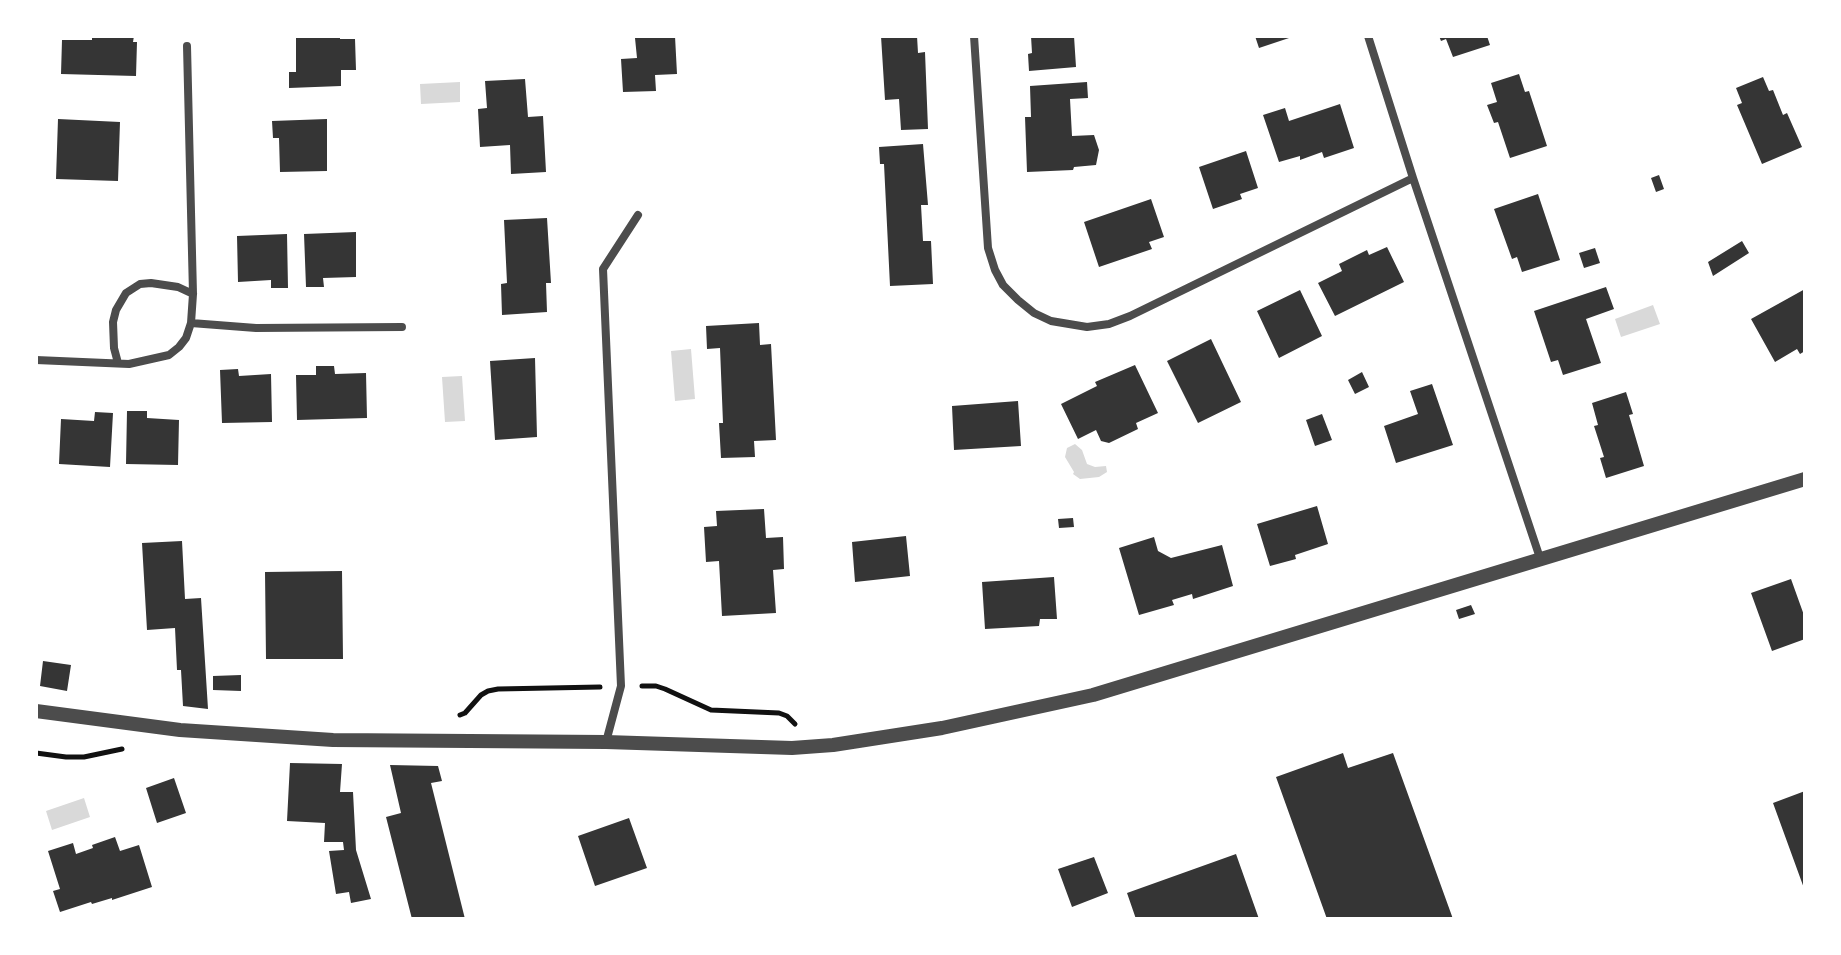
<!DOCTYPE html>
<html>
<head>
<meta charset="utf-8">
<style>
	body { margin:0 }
	#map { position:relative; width:1841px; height:955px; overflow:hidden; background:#fff; font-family:Commissioner,sans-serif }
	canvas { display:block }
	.frame { position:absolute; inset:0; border:38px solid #fff; pointer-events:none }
</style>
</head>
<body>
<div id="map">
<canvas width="1841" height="955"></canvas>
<div class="frame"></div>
</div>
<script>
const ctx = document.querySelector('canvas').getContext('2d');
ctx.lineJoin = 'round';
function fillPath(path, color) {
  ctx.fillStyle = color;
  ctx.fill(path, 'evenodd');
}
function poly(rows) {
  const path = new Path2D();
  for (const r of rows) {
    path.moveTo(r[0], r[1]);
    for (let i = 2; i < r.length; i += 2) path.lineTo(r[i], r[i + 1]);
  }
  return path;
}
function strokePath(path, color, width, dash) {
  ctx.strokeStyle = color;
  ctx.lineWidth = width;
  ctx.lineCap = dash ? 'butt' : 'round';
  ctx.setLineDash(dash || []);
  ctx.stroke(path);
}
const water = poly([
	[460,82,460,102,421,104,420,84],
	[1653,305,1660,324,1621,337,1615,319],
	[691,349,695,399,675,401,671,351],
	[462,376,465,421,445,422,442,377],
	[1075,444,1082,450,1087,464,1095,467,1106,466,1107,472,1099,477,1080,479,1073,474,1074,472,1065,457,1067,448],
	[84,798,90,817,52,830,46,811]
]);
const building = poly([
	[92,36,134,36,133,42,137,42,136,76,61,74,62,40,92,40],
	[340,36,340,39,355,39,356,70,341,70,341,86,289,88,289,72,296,72,296,38],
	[646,36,675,36,677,74,655,75,656,91,623,92,621,59,637,58,635,38,646,38],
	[881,36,917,36,918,53,925,52,928,129,901,130,899,99,885,100],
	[1031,36,1074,36,1076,67,1029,71,1028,54,1032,53],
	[1255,36,1292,36,1292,37,1259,48],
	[1439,36,1487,36,1490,45,1453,57,1446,39,1441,41],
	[1519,74,1525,92,1529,91,1547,146,1510,158,1498,122,1494,123,1487,105,1497,102,1491,83],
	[1763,77,1769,91,1773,90,1783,115,1787,113,1802,147,1762,164,1737,105,1742,103,1736,88],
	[525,79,528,117,543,116,546,172,511,174,510,145,480,147,478,109,487,108,485,81],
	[1087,82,1088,98,1070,99,1072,136,1094,135,1099,150,1096,165,1074,167,1073,170,1027,172,1025,117,1031,117,1030,86],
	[1340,104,1354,148,1324,158,1322,152,1300,160,1300,156,1279,162,1263,115,1285,108,1289,121],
	[58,119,120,122,118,181,56,179],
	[327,119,327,171,280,172,279,138,273,138,272,121],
	[923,144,928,205,921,205,923,241,931,241,933,284,890,286,884,164,880,164,879,147],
	[1246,151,1258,188,1240,194,1242,199,1213,209,1199,167],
	[1659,175,1664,189,1656,192,1651,178],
	[1538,194,1560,260,1522,272,1517,257,1512,259,1494,209],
	[1151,199,1164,237,1149,242,1152,249,1099,267,1084,222],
	[547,218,551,283,546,283,547,312,502,315,501,284,507,283,504,220],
	[356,232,356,277,323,278,324,287,306,287,304,234],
	[287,234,288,288,271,288,271,280,238,282,237,236],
	[1742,241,1749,253,1713,276,1708,262],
	[1387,247,1404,282,1335,316,1318,283,1342,271,1339,264,1367,250,1369,255],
	[1595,248,1600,263,1584,268,1579,253],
	[1606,287,1614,309,1586,319,1601,363,1563,375,1558,360,1551,362,1534,311],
	[1805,289,1805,351,1800,354,1797,349,1775,362,1751,319],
	[1300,290,1322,336,1279,358,1257,311],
	[759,323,760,345,771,344,776,440,754,441,755,457,721,458,719,423,723,423,720,348,707,349,706,326],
	[1211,339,1241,402,1198,423,1167,361],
	[535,358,537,437,495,440,490,361],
	[1135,365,1158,413,1136,423,1138,429,1109,443,1101,441,1096,430,1078,439,1061,404,1097,386,1095,382],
	[316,366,334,366,335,374,366,373,367,418,297,420,296,375,316,375],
	[238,369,239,376,271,374,272,422,222,423,220,370],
	[1362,372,1369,387,1355,394,1348,380],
	[1432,384,1453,445,1396,463,1384,426,1418,414,1410,391],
	[1626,392,1633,414,1629,415,1644,466,1606,478,1600,458,1604,457,1594,426,1598,425,1592,403],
	[1018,401,1021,446,954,450,952,406],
	[127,411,147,411,147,418,179,420,178,465,126,464],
	[95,412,113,413,110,467,59,464,61,419,94,421],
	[1322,414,1332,440,1315,446,1306,420],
	[1317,506,1328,544,1295,555,1296,559,1270,566,1257,524],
	[764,509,766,538,783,537,784,569,773,570,776,613,722,616,719,561,706,562,704,527,717,526,716,511],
	[1073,518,1074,527,1059,528,1058,519],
	[906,536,910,576,855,582,852,542],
	[1154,537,1158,551,1171,558,1222,545,1233,586,1193,599,1192,594,1172,600,1174,605,1139,615,1119,548],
	[182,541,185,599,201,598,208,709,183,706,181,670,177,670,175,628,147,630,142,543],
	[342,571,343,659,266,659,265,572],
	[1054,577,1057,619,1040,619,1039,626,985,629,982,582],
	[1791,579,1805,618,1805,639,1772,651,1751,593],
	[1471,605,1475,614,1459,619,1456,610],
	[43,661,71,665,67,691,40,686],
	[241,675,241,691,213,690,213,676],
	[1343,753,1348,768,1393,753,1453,919,1327,919,1276,777],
	[290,763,342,764,340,792,353,792,356,850,371,899,351,903,349,892,336,894,329,851,344,850,343,842,324,842,325,823,287,821],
	[390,765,438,766,442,781,431,783,465,919,412,919,386,817,401,813],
	[174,778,186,813,157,823,146,788],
	[1805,791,1805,891,1773,803],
	[629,818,647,868,595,886,578,836],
	[115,837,120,851,139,845,152,887,112,900,112,898,92,904,91,902,60,912,53,891,60,889,48,851,73,843,76,854,93,848,92,845],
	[1236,854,1259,919,1136,919,1127,893],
	[1094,857,1108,893,1072,907,1058,869]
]);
const path = poly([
	[642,686,656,686,665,689,711,710,779,713,787,716,795,724],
	[460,715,465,713,481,695,488,691,498,689,600,687],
	[36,753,66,757,84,757,122,749]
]);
const minor = poly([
	[974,36,988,248,995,270,1003,285,1018,300,1034,313,1051,321,1087,327,1109,324,1130,316,1413,178],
	[1368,36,1413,178,1540,558],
	[191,323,256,328,402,327],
	[36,360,129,364,169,355,179,347,186,338,191,323,193,294,187,46],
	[118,363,114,348,113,322,116,310,126,293,140,284,151,283,178,287,193,294],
	[606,742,621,686,603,269,638,215]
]);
const tertiary = poly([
	[36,711,180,730,333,740,606,742,792,748,833,745,942,728,1093,695,1805,479]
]);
fillPath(water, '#d9d9d9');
fillPath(building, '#353535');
strokePath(path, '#111', 5);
strokePath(minor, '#4c4c4c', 8);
strokePath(tertiary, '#4c4c4c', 14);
</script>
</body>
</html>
